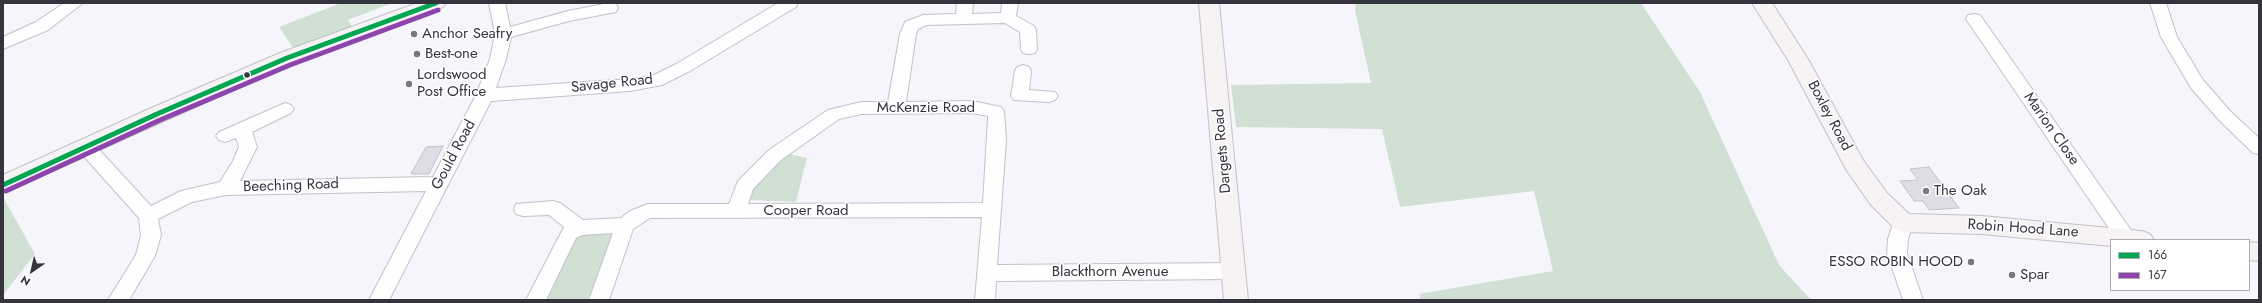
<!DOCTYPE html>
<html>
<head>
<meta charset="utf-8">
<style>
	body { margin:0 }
	#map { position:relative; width:2262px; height:303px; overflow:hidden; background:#f6f5fb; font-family:Jost,sans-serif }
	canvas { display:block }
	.frame { position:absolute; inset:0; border:4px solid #35333e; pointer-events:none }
	.legend { position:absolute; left:2110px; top:239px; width:140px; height:52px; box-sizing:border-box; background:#fff; border:1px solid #aeadb2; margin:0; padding:5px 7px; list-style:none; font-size:12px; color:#35333e }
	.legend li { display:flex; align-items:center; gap:8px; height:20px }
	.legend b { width:20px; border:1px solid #aeadb2 }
	.north { position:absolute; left:12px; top:251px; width:40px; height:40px; -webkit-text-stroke:3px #fff; paint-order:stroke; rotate:214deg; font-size:11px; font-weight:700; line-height:16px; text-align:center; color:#35333e }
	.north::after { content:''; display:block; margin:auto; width:14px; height:18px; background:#35333e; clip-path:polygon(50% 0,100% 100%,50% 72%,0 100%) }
</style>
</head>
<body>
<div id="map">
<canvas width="2262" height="303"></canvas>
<div class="frame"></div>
<ul class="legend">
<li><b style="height:5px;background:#00a651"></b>166</li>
<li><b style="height:5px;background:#8e44ad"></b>167</li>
</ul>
<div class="north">N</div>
</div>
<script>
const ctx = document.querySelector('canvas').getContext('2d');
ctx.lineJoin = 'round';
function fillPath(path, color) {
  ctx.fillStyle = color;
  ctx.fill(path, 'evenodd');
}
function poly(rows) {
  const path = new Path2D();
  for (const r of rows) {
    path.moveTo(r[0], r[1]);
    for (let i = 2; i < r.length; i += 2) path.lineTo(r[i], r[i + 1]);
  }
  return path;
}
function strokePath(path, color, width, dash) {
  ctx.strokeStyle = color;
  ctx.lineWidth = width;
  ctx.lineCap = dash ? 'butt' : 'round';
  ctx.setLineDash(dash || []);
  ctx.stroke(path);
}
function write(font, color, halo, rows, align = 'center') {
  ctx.font = font + ' Jost,sans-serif';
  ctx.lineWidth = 3;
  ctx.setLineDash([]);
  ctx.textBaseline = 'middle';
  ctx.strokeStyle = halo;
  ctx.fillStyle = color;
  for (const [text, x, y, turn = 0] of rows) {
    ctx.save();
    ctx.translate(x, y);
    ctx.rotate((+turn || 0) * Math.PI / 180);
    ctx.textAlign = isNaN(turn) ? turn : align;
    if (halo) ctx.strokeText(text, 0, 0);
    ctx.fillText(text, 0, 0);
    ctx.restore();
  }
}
const green = poly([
	[341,3,392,3,348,20,354,30,294,49,279,27],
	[1356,3,1641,3,1700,92,1779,265,1811,300,1421,300,1419,294,1553,271,1534,191,1400,207,1382,129,1236,127,1231,85,1371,83,1355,10],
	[789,154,807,158,796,202,751,200,751,187,760,176],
	[3,197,35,254,3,295],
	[612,231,618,236,590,300,546,300,567,242,574,233]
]);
const building = poly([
	[443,146,429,174,411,174,426,147,443,146],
	[1929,167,1959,208,1929,210,1923,201,1914,201,1900,181,1918,180,1910,169,1929,167]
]);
const street = poly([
	[64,3,83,3,48,30,3,49,3,37,36,22,64,3],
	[489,3,505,3,510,27,568,11,609,3,616,4,618,8,616,12,569,21,511,37,506,59,496,88,630,79,652,76,678,63,778,3,798,3,796,7,690,71,662,85,630,91,491,101,389,300,369,300,426,191,226,195,192,202,158,219,161,235,155,256,129,300,108,300,136,255,141,235,139,218,80,152,77,147,80,142,86,141,92,142,151,206,181,191,220,182,233,161,239,147,236,138,225,142,219,140,216,136,219,132,285,103,291,105,294,109,291,113,252,132,257,147,240,181,433,177,476,95,490,59,495,34,489,3],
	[957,3,973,3,972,14,1001,13,1002,3,1018,3,1016,16,1034,26,1036,30,1037,49,1035,53,1029,54,1023,53,1021,49,1020,32,1005,23,926,25,918,29,916,34,906,102,972,101,1001,107,1004,111,1006,140,997,265,1233,263,1240,266,1243,271,1240,276,1233,279,996,281,995,300,975,300,982,217,650,218,633,229,609,300,589,300,613,233,582,235,576,238,546,300,526,300,564,227,549,215,523,216,516,214,514,209,516,204,553,201,560,203,583,220,621,218,630,211,648,204,729,204,738,181,769,150,828,110,861,102,888,102,900,34,905,22,923,15,956,14,957,3],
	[972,113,988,116,988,118,983,203,748,204,753,189,781,160,839,119,861,114,972,113],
	[2150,3,2166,3,2177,37,2203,80,2231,112,2259,138,2259,154,2253,153,2219,120,2191,88,2161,37,2150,3],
	[1974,14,1980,15,2133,233,2135,240,2117,240,1966,19,1968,15,1974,14],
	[1023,65,1029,67,1031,71,1029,90,1055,92,1058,96,1055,100,1049,102,1014,100,1011,96,1015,71,1017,67,1023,65],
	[1903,216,1910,218,1913,223,1908,239,1907,253,1923,300,1903,300,1887,253,1888,239,1893,223,1896,218,1903,216]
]);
const secondary = poly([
	[417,3,446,3,443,7,294,63,3,193,3,175,149,109,280,53,417,3],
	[1199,3,1219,3,1248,300,1224,300,1199,3],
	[1752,3,1772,3,1808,59,1863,160,1887,193,1909,214,1982,216,2142,231,2150,234,2154,240,2111,240,2111,246,1982,234,1903,232,1895,229,1871,205,1847,171,1788,60,1752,3],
	[2249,242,2259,243,2259,261,2249,260,2249,242]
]);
const bus1 = poly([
	[3,185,157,114,287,58,436,3]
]);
const bus2 = poly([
	[6,191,160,120,290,65,438,10]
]);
const markers = [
	[414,34,4,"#797780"],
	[417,54,4,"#797780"],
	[247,75,3.5,"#35333e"],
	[409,84,4,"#797780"],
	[1926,191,4,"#797780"],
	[1971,262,4,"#797780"],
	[2012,275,4,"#797780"]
];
const poiNames = [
	["Anchor Seafry",422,34],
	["Best-one",425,54],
	["Lordswood",417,75],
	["Post Office",417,92],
	["The Oak",1934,191],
	["ESSO ROBIN HOOD",1963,262,"right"],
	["Spar",2020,275]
];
const streetNames = [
	["Savage Road",612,84,-6],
	["McKenzie Road",926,108],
	["Boxley Road",1829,116,62],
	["Marion Close",2051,129,55],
	["Dargets Road",1223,151,-95],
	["Gould Road",454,155,-62],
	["Beeching Road",291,186,-2],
	["Cooper Road",806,211],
	["Robin Hood Lane",2023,229,4],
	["Blackthorn Avenue",1110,272]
];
fillPath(green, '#d0e0d2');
fillPath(building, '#dedde7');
strokePath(building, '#c3c2ca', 1);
strokePath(street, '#c2c1c9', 2);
strokePath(secondary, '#c2c1c9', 2);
fillPath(street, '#fefefe');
fillPath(secondary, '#f7f3f4');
strokePath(bus1, '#00a651', 5);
strokePath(bus2, '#8e44ad', 5);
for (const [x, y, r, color] of markers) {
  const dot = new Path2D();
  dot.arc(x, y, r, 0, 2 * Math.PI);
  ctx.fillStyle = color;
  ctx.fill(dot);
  strokePath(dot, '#fff', 1.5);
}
write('15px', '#35333e', '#fff', poiNames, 'left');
write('15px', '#35333e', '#fff', streetNames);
</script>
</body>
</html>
